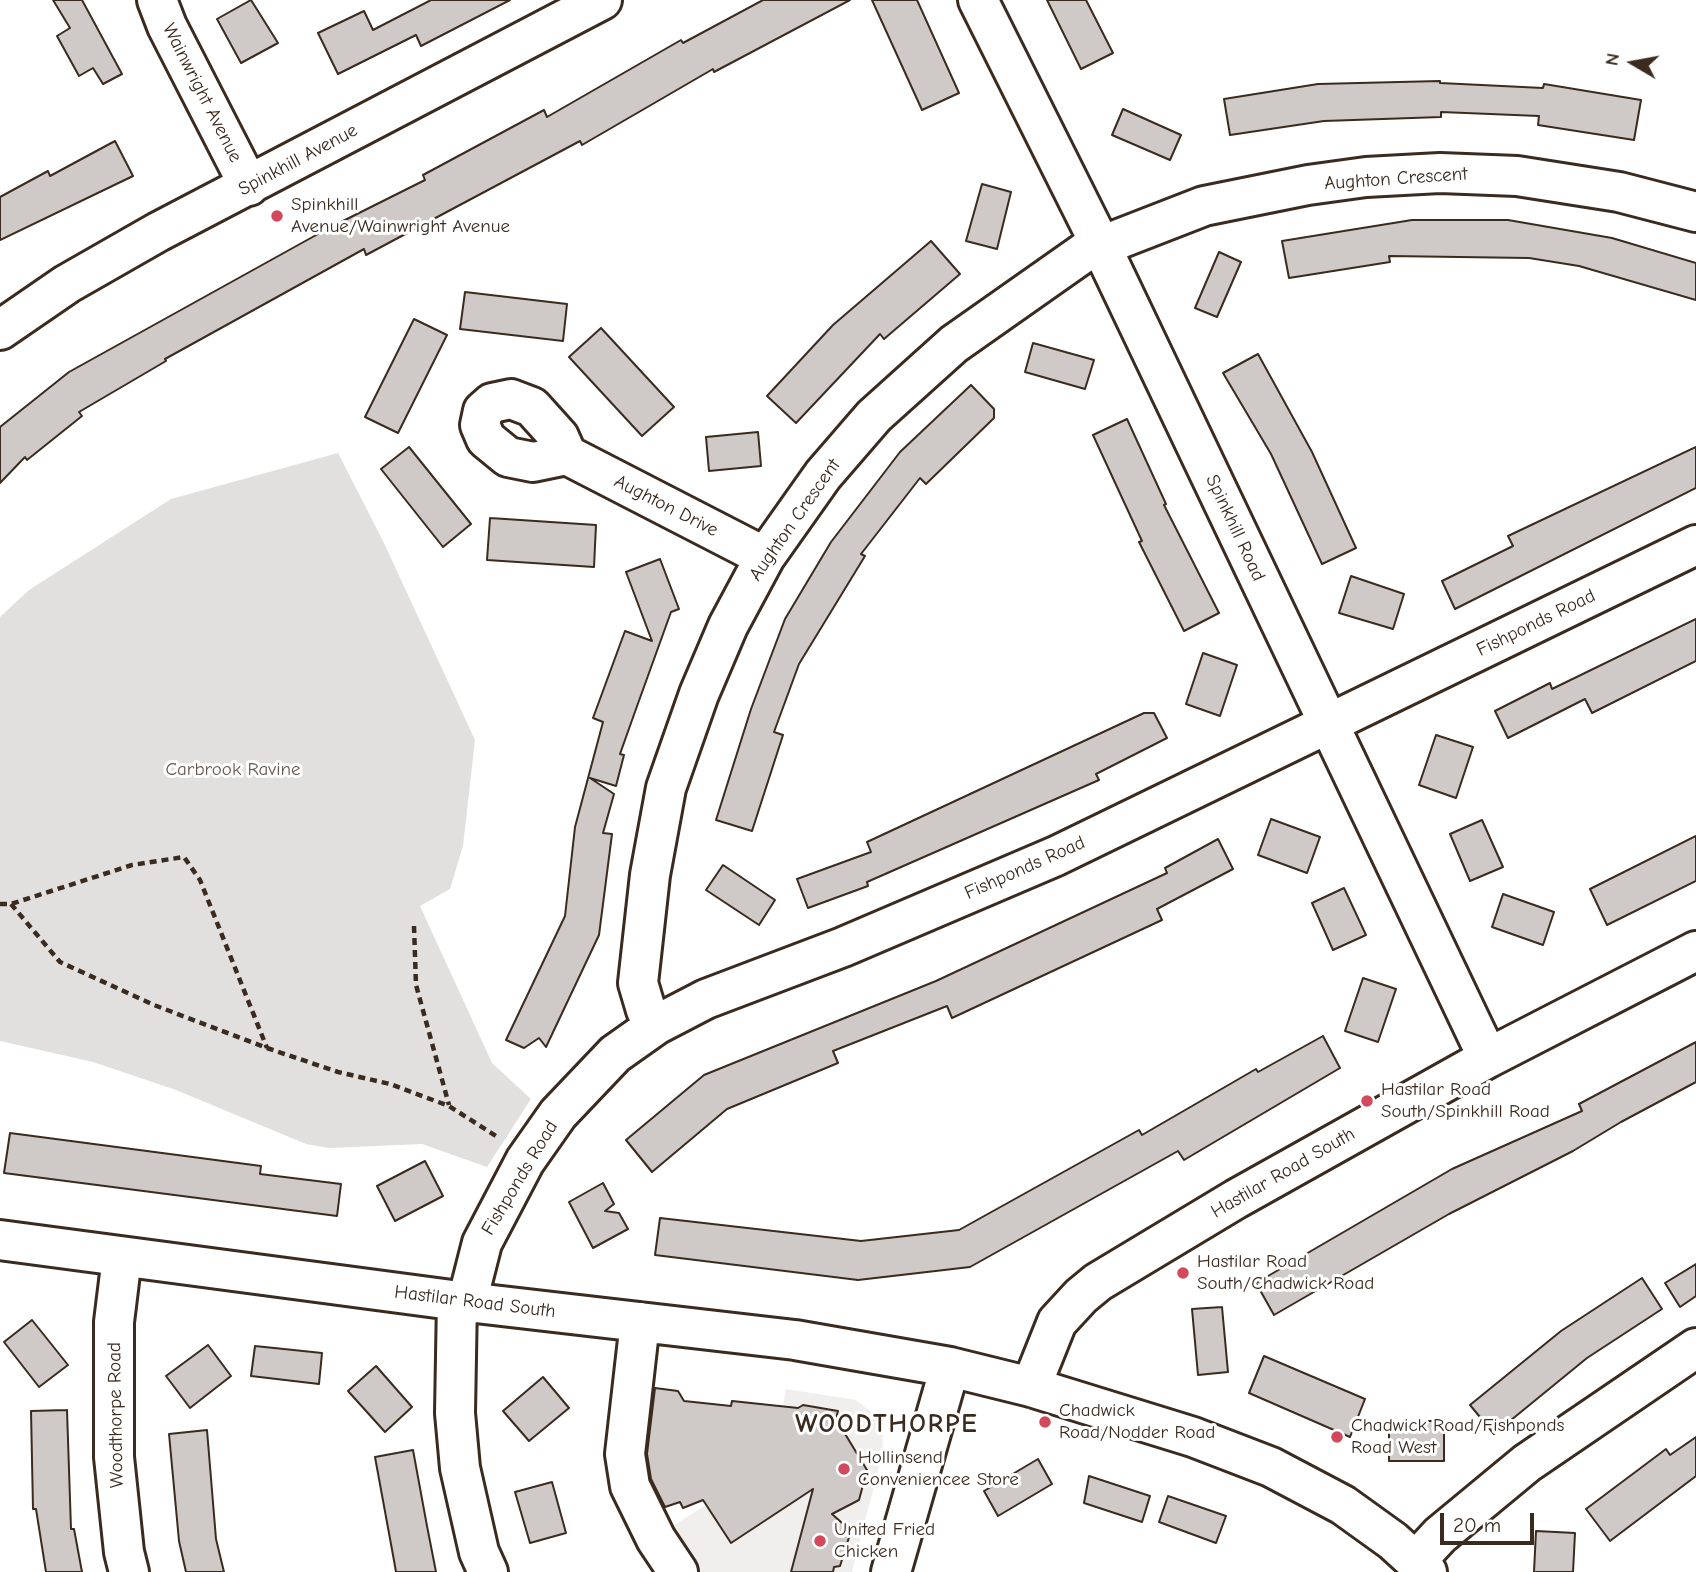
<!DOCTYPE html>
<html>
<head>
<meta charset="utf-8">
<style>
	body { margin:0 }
	#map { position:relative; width:1696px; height:1572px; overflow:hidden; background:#fff; font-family:"Comic Neue",sans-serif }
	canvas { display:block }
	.north { position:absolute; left:1598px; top:28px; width:70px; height:70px; -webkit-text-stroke:5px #fff; paint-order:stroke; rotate:280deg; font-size:19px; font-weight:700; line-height:28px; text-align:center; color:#3b2a1e }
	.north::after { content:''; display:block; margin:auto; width:24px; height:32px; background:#3b2a1e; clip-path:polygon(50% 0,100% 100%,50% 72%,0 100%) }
	.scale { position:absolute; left:1440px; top:1513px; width:94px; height:32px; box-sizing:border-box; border:4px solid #3b2a1e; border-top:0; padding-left:9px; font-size:21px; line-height:24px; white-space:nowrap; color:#3b2a1e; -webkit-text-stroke:5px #fff; paint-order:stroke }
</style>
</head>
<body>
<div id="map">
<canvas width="1696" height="1572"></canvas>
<div class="north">N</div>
<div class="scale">20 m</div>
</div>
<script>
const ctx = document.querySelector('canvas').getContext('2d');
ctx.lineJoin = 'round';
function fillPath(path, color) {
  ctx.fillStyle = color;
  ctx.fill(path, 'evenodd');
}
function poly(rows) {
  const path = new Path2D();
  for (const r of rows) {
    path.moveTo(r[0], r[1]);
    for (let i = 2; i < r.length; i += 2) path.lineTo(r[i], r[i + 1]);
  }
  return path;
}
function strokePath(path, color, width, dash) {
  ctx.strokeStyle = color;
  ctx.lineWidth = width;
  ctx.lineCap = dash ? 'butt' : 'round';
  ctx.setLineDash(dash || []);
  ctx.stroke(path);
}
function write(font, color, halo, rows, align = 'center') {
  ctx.font = font + ' "Comic Neue",sans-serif';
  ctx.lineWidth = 6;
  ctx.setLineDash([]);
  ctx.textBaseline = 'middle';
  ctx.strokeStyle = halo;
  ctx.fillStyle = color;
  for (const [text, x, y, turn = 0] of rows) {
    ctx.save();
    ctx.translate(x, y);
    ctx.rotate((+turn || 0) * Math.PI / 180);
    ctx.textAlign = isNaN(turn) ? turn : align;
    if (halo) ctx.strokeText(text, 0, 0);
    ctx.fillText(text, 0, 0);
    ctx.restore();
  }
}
const built = poly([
	[786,1389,856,1400,870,1411,882,1428,883,1451,852,1572,664,1572,646,1543,753,1475,776,1448]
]);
const green = poly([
	[338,453,384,543,475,740,463,846,450,889,420,906,492,1063,531,1099,487,1167,422,1144,329,1148,306,1144,176,1090,93,1062,0,1041,0,617,29,590,171,499]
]);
const building = poly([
	[53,0,82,0,122,74,103,84,93,68,79,76,57,36,70,28,53,0],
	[251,0,278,43,241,63,217,19,251,0],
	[431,0,510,0,421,46,416,35,338,74,318,33,364,11,373,30,431,0],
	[763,0,850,0,714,72,713,69,582,145,580,141,366,255,364,249,165,359,166,361,79,412,82,416,27,460,25,457,0,483,0,427,69,372,327,229,425,180,423,175,544,110,547,117,681,40,683,43,763,0],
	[872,0,917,0,959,93,922,110,872,0],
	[1047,0,1086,0,1113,53,1081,69,1047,0],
	[1440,81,1440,83,1543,88,1544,84,1641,100,1634,140,1538,125,1539,116,1441,112,1441,117,1324,121,1230,135,1224,99,1318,84,1440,81],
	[1123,109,1181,135,1170,160,1112,135,1123,109],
	[115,141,133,176,0,240,0,197,48,171,50,176,115,141],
	[982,184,1011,192,997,249,966,241,982,184],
	[1412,220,1508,220,1612,238,1696,263,1696,300,1579,266,1529,258,1389,256,1390,262,1289,278,1282,241,1412,220],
	[931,241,960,274,884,339,880,334,796,423,767,396,833,325,931,241],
	[1219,252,1241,262,1217,317,1195,308,1219,252],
	[465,292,567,304,563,341,460,329,465,292],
	[414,319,447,335,398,433,365,417,414,319],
	[601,328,674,407,642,436,569,357,601,328],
	[1033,343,1094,360,1085,389,1025,372,1033,343],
	[1258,354,1312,452,1356,548,1322,564,1271,454,1223,373,1258,354],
	[971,385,994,409,994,418,926,484,920,478,861,554,865,556,799,664,774,732,783,735,752,831,716,820,751,709,785,619,831,542,900,452,971,385],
	[1127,419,1166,504,1164,505,1219,613,1184,631,1139,542,1142,541,1093,435,1127,419],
	[758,432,761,466,709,471,706,437,758,432],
	[409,447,471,524,443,547,381,469,409,447],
	[1696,447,1696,488,1455,609,1442,581,1513,546,1508,536,1696,447],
	[490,518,596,525,594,567,487,560,490,518],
	[660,559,679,609,671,612,636,709,620,754,624,755,616,786,590,778,614,794,603,833,612,834,599,935,546,1047,539,1038,524,1048,506,1040,565,916,575,827,603,722,593,718,625,631,652,641,626,572,660,559],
	[1351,576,1404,594,1393,629,1339,613,1351,576],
	[1696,619,1696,661,1592,713,1585,699,1508,738,1495,711,1550,683,1552,689,1696,619],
	[1203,653,1237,665,1220,716,1186,704,1203,653],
	[1144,713,1154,713,1167,738,1096,774,1099,780,867,882,868,886,808,908,797,879,871,852,867,842,1144,713],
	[1436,735,1473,747,1456,798,1419,785,1436,735],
	[1271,819,1320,837,1307,873,1258,855,1271,819],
	[1482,820,1503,867,1470,881,1450,834,1482,820],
	[1696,836,1696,881,1607,925,1590,889,1696,836],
	[1218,839,1233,869,1157,909,1162,920,952,1018,947,1006,833,1051,838,1063,727,1109,652,1172,626,1140,704,1075,936,981,1167,873,1165,868,1218,839],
	[723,865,775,900,759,925,706,890,723,865],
	[1344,888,1366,935,1333,950,1312,903,1344,888],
	[1503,894,1554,912,1543,945,1492,927,1503,894],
	[1363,978,1396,989,1378,1042,1345,1031,1363,978],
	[1323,1036,1340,1068,1184,1160,1178,1151,970,1267,858,1280,655,1255,660,1218,861,1241,959,1230,1139,1130,1142,1135,1256,1069,1258,1072,1323,1036],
	[1696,1042,1696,1082,1621,1122,1573,1151,1449,1214,1274,1315,1256,1283,1452,1169,1582,1111,1579,1104,1696,1042],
	[10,1133,261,1166,260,1174,341,1184,337,1216,4,1173,10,1133],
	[425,1161,443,1196,395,1221,377,1186,425,1161],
	[603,1183,614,1204,605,1211,619,1213,628,1229,593,1248,569,1202,603,1183],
	[1696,1264,1696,1296,1680,1307,1665,1283,1696,1264],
	[1642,1278,1662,1309,1587,1358,1494,1434,1470,1405,1561,1331,1642,1278],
	[1222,1307,1228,1372,1198,1375,1192,1309,1222,1307],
	[32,1320,68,1365,39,1387,4,1342,32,1320],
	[208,1345,231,1376,190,1408,166,1376,208,1345],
	[255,1346,322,1353,319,1384,251,1376,255,1346],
	[1264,1356,1365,1399,1350,1437,1249,1393,1264,1356],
	[376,1366,412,1407,385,1432,348,1391,376,1366],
	[543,1377,569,1408,529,1441,503,1411,543,1377],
	[655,1388,678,1391,684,1401,731,1406,732,1401,798,1408,803,1405,838,1411,836,1419,867,1470,859,1500,832,1514,851,1531,840,1566,834,1567,833,1572,791,1572,813,1489,731,1543,703,1500,683,1508,680,1502,665,1507,651,1479,647,1454,655,1388],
	[67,1410,71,1529,74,1529,82,1572,46,1572,36,1509,33,1509,31,1411,67,1410],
	[1389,1421,1444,1421,1444,1461,1389,1461,1389,1421],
	[207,1430,216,1539,224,1572,186,1572,179,1541,169,1434,207,1430],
	[1696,1437,1696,1476,1610,1541,1586,1509,1666,1449,1670,1455,1696,1437],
	[413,1450,427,1526,436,1572,396,1572,393,1555,375,1457,413,1450],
	[1038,1459,1052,1484,998,1516,984,1491,1038,1459],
	[1089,1476,1150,1496,1142,1522,1084,1503,1089,1476],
	[552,1482,566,1533,530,1543,515,1492,552,1482],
	[1168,1496,1226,1516,1216,1543,1159,1522,1168,1496],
	[1536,1531,1575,1533,1573,1572,1534,1572,1536,1531]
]);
const path = poly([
	[0,904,11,904,132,865,184,857,200,880,267,1048],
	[11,904,60,962,154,1005,267,1048,338,1072,390,1084,449,1106,499,1138],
	[414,926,416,985,449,1105]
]);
const minor = poly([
	[157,0,167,26,249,186],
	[978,0,1101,246,1488,1058],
	[1101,246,1204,206,1308,185,1366,177,1440,173,1517,176,1619,192,1696,212],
	[0,330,67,284,158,232,602,0],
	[567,455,559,437,532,407,511,399,492,403,483,411,480,425,486,439,508,457,533,462,567,455,765,557],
	[656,1025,646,1010,638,983,650,875,666,788,699,694,728,626,765,557,823,475,874,416,954,344,1099,242],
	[0,1240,467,1302,795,1340,950,1367,1031,1387,1193,1437,1271,1467,1343,1505,1393,1541,1427,1572],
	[122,1257,114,1322,114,1457,124,1552,129,1572],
	[457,1300,455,1413,460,1468,479,1552,488,1572],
	[467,1302,482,1243,525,1161,558,1114,615,1054,656,1025,706,999,843,947,1056,856,1696,545],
	[640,1322,625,1454,630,1486,656,1539,678,1572],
	[1031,1387,1057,1322,1081,1296,1098,1282,1236,1199,1488,1058,1696,951],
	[1416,1561,1440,1535,1527,1463,1696,1348],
	[891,1572,950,1367]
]);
const markers = [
	[277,216,7,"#d1495b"],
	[1367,1101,7,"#d1495b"],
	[1183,1273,7,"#d1495b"],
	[1045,1422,7,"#d1495b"],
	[1337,1437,7,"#d1495b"],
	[844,1469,7,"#d1495b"],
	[820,1541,7,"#d1495b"]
];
const streetNames = [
	["Wainwright Avenue",202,93,63],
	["Spinkhill Avenue",298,160,-28],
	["Aughton Crescent",1396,179,-4],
	["Aughton Drive",666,506,27],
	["Aughton Crescent",795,520,-55],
	["Spinkhill Road",1235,528,65],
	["Fishponds Road",1536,623,-26],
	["Fishponds Road",1025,868,-24],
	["Hastilar Road South",1283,1173,-30],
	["Fishponds Road",520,1178,-59],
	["Hastilar Road South",475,1302,7],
	["Woodthorpe Road",116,1415,-91]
];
const poiNames = [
	["Spinkhill",291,205],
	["Avenue/Wainwright Avenue",291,227],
	["Hastilar Road",1381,1090],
	["South/Spinkhill Road",1381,1112],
	["Hastilar Road",1197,1262],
	["South/Chadwick Road",1197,1284],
	["Chadwick",1059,1411],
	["Road/Nodder Road",1059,1433],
	["Chadwick Road/Fishponds",1351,1426],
	["Road West",1351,1448],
	["Hollinsend",858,1458],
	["Conveniencee Store",858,1480],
	["United Fried",834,1530],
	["Chicken",834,1552]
];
const parkNames = [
	["Carbrook Ravine",233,770]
];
const districtNames = [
	["WOODTHORPE",887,1425]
];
fillPath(built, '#f1efee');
fillPath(green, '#e2e0de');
fillPath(building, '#cfcac7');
strokePath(building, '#3b2a1e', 2);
strokePath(minor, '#3b2a1e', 44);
strokePath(path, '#3b2a1e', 4.5, [7, 5]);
strokePath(minor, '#fff', 38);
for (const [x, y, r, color] of markers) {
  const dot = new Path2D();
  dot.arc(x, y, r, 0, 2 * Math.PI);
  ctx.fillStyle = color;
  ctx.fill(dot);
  strokePath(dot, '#fff', 2.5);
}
write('19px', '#3b2a1e', '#fff', streetNames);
write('19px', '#3b2a1e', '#fff', poiNames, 'left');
write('19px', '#65584e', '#fff', parkNames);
ctx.letterSpacing = '2px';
write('bold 26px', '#3b2a1e', '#fff', districtNames);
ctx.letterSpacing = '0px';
</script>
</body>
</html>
